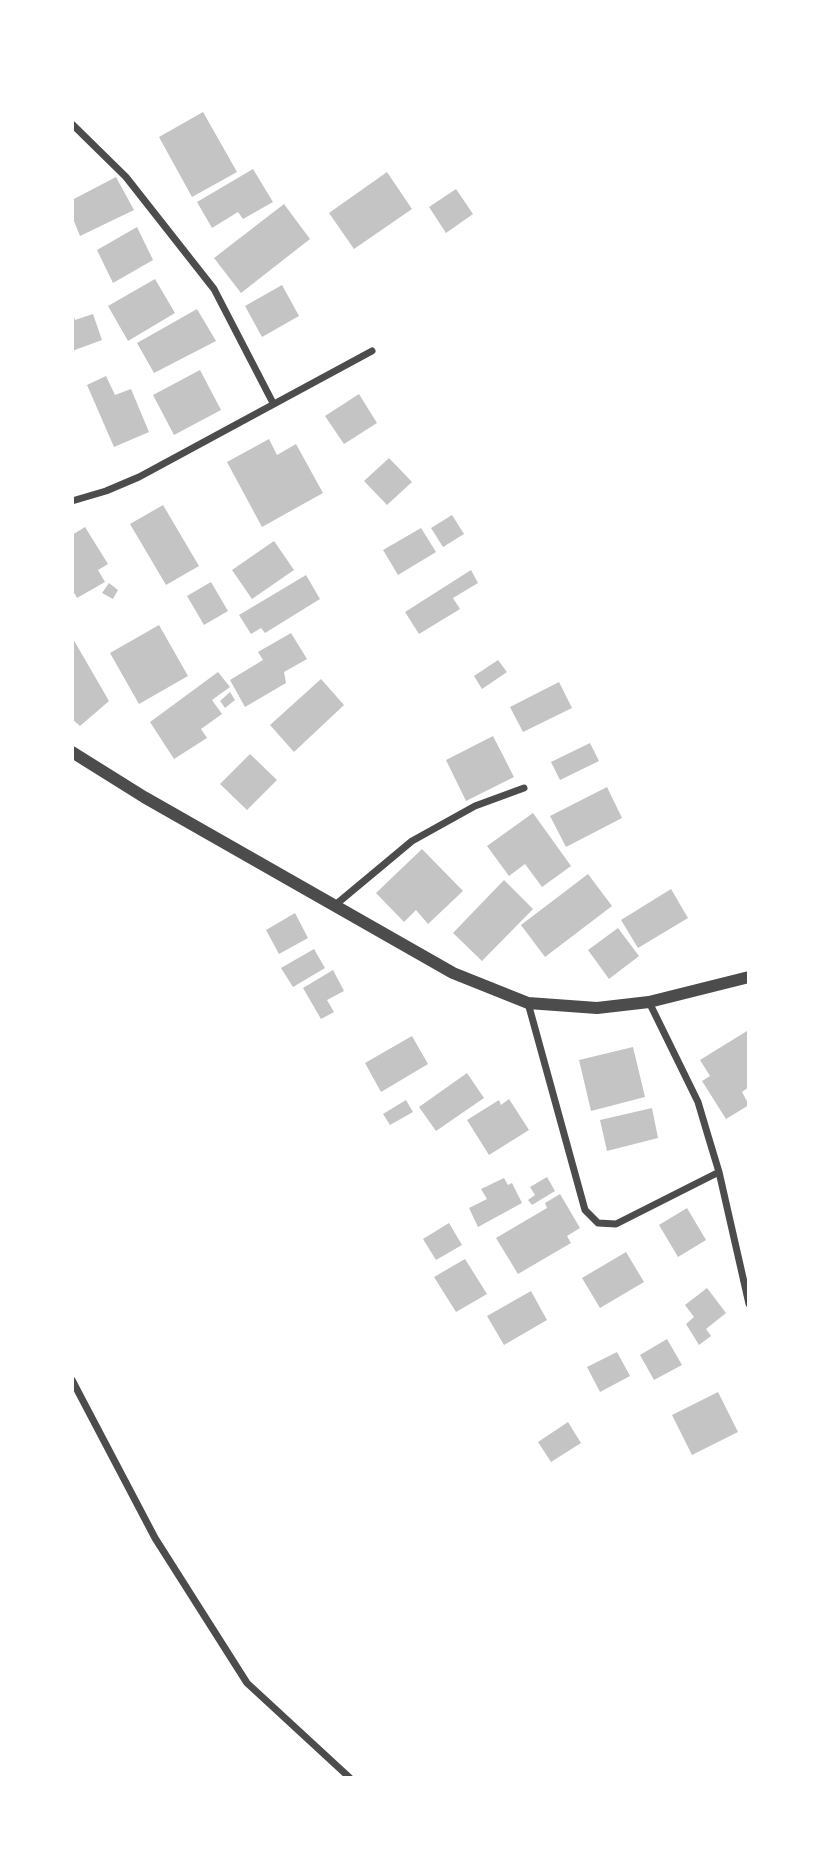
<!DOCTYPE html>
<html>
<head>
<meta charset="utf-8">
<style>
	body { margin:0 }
	#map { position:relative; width:821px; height:1850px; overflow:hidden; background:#fff; font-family:"Open Sans",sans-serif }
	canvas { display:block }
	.frame { position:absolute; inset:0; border:74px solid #fff; pointer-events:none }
</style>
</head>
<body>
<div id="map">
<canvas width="821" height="1850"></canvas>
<div class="frame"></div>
</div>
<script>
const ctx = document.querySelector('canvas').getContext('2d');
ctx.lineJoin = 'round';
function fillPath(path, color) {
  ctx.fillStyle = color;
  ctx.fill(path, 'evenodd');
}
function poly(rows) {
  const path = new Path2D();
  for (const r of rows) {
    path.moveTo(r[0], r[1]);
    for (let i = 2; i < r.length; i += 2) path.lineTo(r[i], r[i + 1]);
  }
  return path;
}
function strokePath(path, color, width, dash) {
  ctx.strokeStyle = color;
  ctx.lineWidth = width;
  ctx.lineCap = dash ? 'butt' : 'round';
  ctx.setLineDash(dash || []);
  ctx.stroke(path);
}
const building = poly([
	[203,112,237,172,192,197,159,137],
	[253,169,273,202,243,219,238,212,212,228,197,202],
	[387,172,412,209,354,249,329,213],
	[116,177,134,210,80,236,72,216,72,200],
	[456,189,473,214,446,233,429,207],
	[284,204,310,239,241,293,214,258],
	[137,227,153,260,113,283,97,250],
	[155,279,175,313,128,341,108,306],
	[282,285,299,316,262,337,245,306],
	[197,309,216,341,154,373,137,343],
	[72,312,75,320,93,314,102,340,72,351],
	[200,370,221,410,174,435,153,395],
	[106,376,115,395,131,389,149,432,114,447,87,385],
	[359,394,377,423,344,444,325,416],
	[269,439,277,455,296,444,323,493,262,527,227,462],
	[389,458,412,482,387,505,364,481],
	[163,505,199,566,166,585,130,524],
	[452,515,464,534,443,547,431,528],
	[85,527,108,564,98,570,105,582,77,598,72,589,72,535],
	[421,528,436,552,398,575,383,550],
	[274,541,294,570,252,599,232,570],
	[471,570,478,583,453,598,460,609,419,634,405,612],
	[306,575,320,599,265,633,261,628,251,634,239,615],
	[211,582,228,611,204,625,187,596],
	[109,583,118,590,113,599,102,593],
	[159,625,188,676,139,704,110,653],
	[291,633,307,659,284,672,286,683,245,707,230,680,263,660,258,652],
	[72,637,109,701,80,726,72,719],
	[498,660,507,672,482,689,474,676],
	[218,672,230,687,212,700,222,714,201,729,207,738,174,759,150,722],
	[321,679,344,705,294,752,270,725],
	[559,682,572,708,523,732,510,707],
	[230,692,235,700,225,708,220,701],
	[493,736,514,777,466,801,446,760],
	[590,743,599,761,560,780,551,762],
	[250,754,277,780,247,810,220,784],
	[607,787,622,818,566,847,550,816],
	[533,813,571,866,542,887,525,864,509,876,487,846],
	[422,849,463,891,428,924,416,910,404,922,376,893],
	[588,874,612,906,545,957,521,925],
	[504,880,533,909,482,961,453,933],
	[671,889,688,918,638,948,621,920],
	[295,913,308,938,279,954,266,930],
	[618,928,639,956,609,979,588,950],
	[314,949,325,968,293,987,281,968],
	[333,970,344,991,327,1000,334,1012,321,1019,303,988],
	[747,1031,749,1035,749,1087,742,1092,749,1105,726,1119,702,1081,710,1076,700,1060],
	[412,1036,428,1064,381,1092,365,1063],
	[633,1047,645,1097,591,1111,579,1060],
	[467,1073,484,1098,436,1131,419,1107],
	[509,1099,529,1130,489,1155,467,1120,499,1100,501,1105],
	[406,1100,413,1112,390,1125,383,1114],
	[652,1108,658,1138,607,1151,600,1120],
	[547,1177,555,1191,532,1205,528,1200,535,1195,530,1187],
	[504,1178,508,1185,512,1183,522,1203,478,1227,469,1208,487,1199,481,1189],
	[560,1194,580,1228,567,1236,571,1243,518,1274,496,1238,547,1208,545,1203],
	[687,1208,706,1240,678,1257,659,1225],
	[449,1223,462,1245,436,1260,423,1239],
	[626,1252,644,1282,600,1308,582,1278],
	[465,1259,487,1294,456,1312,434,1277],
	[707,1288,726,1313,706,1329,711,1336,699,1345,686,1324,694,1317,685,1305],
	[531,1291,547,1320,504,1345,487,1316],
	[667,1339,682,1365,654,1380,640,1355],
	[617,1352,630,1376,600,1392,587,1367],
	[718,1392,738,1432,692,1455,672,1415],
	[568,1422,581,1443,551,1462,538,1442]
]);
const minor = poly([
	[72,124,126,177,214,289,273,403],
	[72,501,106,491,139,477,372,351],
	[334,906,412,841,475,806,524,788],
	[649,1002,698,1102,706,1129,719,1172,749,1304],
	[528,1003,585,1210,598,1223,616,1224,719,1172],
	[72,1380,155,1538,247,1683,350,1778]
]);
const tertiary = poly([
	[72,752,144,797,453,973,528,1003,597,1008,649,1002,749,977]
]);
fillPath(building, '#c4c4c4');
strokePath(minor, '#4c4c4c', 7);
strokePath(tertiary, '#4c4c4c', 12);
</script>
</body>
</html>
